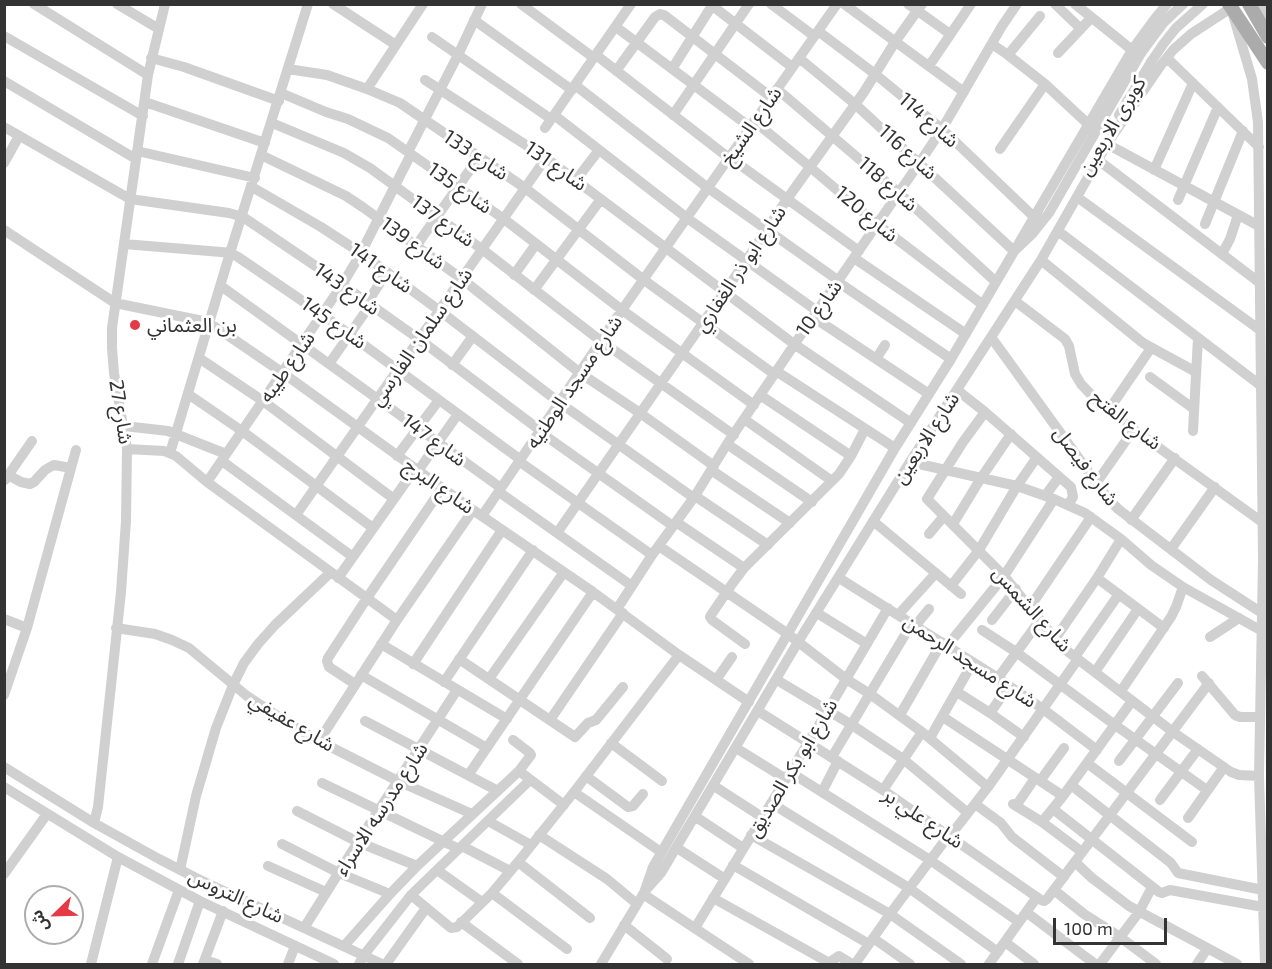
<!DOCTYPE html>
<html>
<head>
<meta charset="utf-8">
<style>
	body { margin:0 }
	#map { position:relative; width:1272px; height:969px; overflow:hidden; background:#fff; font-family:"Exo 2","Noto Sans Arabic",sans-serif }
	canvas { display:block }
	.frame { position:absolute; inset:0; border:6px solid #333; pointer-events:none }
	.north { position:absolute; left:24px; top:885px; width:60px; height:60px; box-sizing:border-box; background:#fff; border:2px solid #adadad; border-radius:50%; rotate:247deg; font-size:16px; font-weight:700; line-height:24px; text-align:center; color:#333 }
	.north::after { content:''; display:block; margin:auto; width:21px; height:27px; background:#e63946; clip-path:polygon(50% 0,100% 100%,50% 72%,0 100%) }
	.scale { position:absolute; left:1053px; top:918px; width:114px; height:27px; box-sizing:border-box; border:3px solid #333; border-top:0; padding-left:8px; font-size:18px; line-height:21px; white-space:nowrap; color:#333; -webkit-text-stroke:4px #fff; paint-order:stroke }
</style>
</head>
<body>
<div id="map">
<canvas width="1272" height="969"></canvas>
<div class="frame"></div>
<div class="north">ش</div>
<div class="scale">100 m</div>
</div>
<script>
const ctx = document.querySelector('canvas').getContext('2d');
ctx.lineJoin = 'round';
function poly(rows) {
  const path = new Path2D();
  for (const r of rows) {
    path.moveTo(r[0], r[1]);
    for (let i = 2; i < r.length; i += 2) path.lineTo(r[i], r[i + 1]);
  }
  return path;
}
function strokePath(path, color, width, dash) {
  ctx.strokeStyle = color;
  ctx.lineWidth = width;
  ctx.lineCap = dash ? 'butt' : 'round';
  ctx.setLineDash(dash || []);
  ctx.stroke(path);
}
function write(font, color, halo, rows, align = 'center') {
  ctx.font = font + ' "Exo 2","Noto Sans Arabic",sans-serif';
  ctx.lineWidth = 6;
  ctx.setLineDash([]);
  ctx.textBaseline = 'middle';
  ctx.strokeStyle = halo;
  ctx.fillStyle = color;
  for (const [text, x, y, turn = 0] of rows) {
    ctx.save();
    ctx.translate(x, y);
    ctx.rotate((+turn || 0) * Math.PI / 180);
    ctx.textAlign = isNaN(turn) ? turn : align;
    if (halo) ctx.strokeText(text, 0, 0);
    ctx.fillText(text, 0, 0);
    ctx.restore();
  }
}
const minor = poly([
	[34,4,148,75],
	[117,4,159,29],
	[333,4,396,45],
	[521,4,594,58],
	[710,4,792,67],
	[771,4,814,36],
	[844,4,964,92],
	[908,4,950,34],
	[1055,4,1081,29],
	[1075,4,1132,50],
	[474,20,572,90],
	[1262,26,1264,4],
	[616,27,750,127],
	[818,31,875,74,942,129,1034,217],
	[4,36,143,116],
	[432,37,551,119],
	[992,44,1008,55,1045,84,1088,124],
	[1058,53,1091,18],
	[596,55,729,158],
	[1008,55,1040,16],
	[151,58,184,67,279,101],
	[799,58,855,104,1014,251,1033,233,1049,213,1141,53],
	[1167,58,1259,147],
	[929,66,971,4],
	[288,69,327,75,367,89,400,103,525,188,644,280,774,374],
	[672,69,713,4],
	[616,71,655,17,660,14,664,15,771,97],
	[425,80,546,158,794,344,911,423],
	[4,81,136,159],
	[575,85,708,188,839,281],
	[367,89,423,4],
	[777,89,899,193,996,282],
	[281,93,326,112,348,119,388,138,504,219,622,310,754,405],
	[145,102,265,143],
	[554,115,687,218,817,311],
	[673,115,749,4],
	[1119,115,1151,62],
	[754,121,810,167,877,224,983,305],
	[272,123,344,153,370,168,483,250,601,341,734,435],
	[4,127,130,199,229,213,243,217,320,269,419,339,541,431],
	[545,128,631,4],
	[1107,144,1259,226],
	[1000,149,1045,84],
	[137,151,255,178],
	[408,152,458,55,482,4],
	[261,155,346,196,364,208,462,279,580,373,640,413,714,466],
	[729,157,859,251],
	[1098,160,1260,283],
	[4,163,19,136],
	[1154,170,1193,83],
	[576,180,599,150],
	[252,187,321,227,361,253,440,311,560,403,694,498],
	[1077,197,1260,330],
	[1178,200,1218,107],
	[1205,224,1243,131],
	[4,230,115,303,203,321,217,328,283,373,473,510,593,592,679,655,749,702],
	[1058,231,1260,385,1264,385],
	[124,244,221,252,230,253,238,257,323,315,521,460],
	[416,246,479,157],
	[1222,254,1230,239,1238,215],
	[854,258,966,334],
	[1041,260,1143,343,1196,372],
	[514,275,536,244],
	[838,282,951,359],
	[221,286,501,488],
	[534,290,601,199],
	[1015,301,1065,339,1069,346,1075,374,1081,384,1099,403,1108,411,1262,522],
	[367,303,387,272],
	[813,317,929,394],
	[991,337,1106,496,1118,509,1211,580,1262,613],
	[199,358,263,401,394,499],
	[876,359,885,345],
	[329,364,370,305],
	[452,365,473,336],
	[776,371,895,448],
	[1150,377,1194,409],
	[957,390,985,412,1071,487,1073,497,1068,505],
	[188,394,242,431,373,528],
	[760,395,851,456],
	[1108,411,1151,348],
	[985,412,963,442,927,499,1004,576,1062,647,1173,732,1231,772,1239,775,1259,776],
	[744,419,832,481],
	[124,426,168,431,226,454],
	[1193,431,1198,338],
	[540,432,673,526],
	[727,444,812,502],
	[127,449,164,451,176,456,207,482,397,620],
	[170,453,230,253,308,4],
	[397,456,439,400],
	[222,461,353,557],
	[520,462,652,555],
	[910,462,1017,486,1054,499,1085,513,1121,539,1151,565,1183,587,1262,631],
	[711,470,790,523],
	[418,471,458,414],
	[8,475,21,482,30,484,34,482,45,470,50,467,54,465,71,468],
	[5,480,32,441],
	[207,482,342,285,361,253,411,154],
	[1097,482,1134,429],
	[499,492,632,586],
	[695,496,768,545],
	[1045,496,1059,477],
	[296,515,546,158],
	[482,516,622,310,837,4],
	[1131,520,1175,458],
	[873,521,961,594],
	[676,522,744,568],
	[953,524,981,478,1011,434],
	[557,533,746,261,787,199,864,92,895,42,922,4],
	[929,534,944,516],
	[659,546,788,634,846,679,870,694,922,732,988,787],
	[1171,549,1215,487],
	[338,578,415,469],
	[839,578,998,678,1043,709,1097,750],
	[1097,578,1164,628],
	[951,586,979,550,1017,486,1037,457],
	[1030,607,1091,517],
	[617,609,652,555,695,496,727,444,813,317,920,162,942,129,1002,26,1017,4],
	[817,613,867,644],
	[898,615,936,573],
	[4,619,27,628],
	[992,620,1016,589],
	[916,625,929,609],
	[116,628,155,634,172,640,189,648,247,696,285,721,319,741,398,781,472,814],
	[982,630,1016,652,1115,725,1207,790],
	[1210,637,1239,618],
	[1055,639,1097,578,1121,539],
	[381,644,507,719],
	[745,644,712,620,710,617,711,615,732,584,744,568,839,474,851,456,865,429],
	[948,645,1004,576,1054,499],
	[1075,657,1119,594],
	[459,659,575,737,588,723,596,720,623,687],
	[413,664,502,530],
	[1095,672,1138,609],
	[361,675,487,748],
	[1202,676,1235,715,1240,717,1259,717],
	[998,678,1040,620],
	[489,679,564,572],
	[716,680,732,657],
	[777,680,852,725,903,759,968,813],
	[444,682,533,550],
	[355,684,329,667,327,661,328,658,367,598,442,488],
	[1121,691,1171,617,1176,607,1183,587],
	[957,692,990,713,1024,737],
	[4,695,27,628,76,450],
	[758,711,883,790,1041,900,1044,901,1047,899,1209,683],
	[990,713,1009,686],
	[900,715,942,642],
	[943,717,1063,796],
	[550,720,623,613],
	[365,721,498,791],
	[930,738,973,662],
	[513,740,530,753,531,755,519,771,564,805],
	[319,741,397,620,473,510],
	[611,743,662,781],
	[736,748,786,779],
	[832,757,912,623],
	[1119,761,1178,683],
	[1087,763,1192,842],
	[4,767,94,823,159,859,200,880,382,964],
	[790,772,930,860,1019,922],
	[469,774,593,592],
	[586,776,628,807,633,806,643,794],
	[1040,781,1064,748],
	[322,783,459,849],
	[1071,785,1171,863,1178,873,1263,890],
	[714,786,762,817],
	[4,787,118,857,200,901,334,964],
	[883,790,922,732],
	[574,792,661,852],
	[822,792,838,761],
	[1160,800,1198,749],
	[771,803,909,888,998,952],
	[975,804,1001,823,1012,837,1064,877],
	[1013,804,1042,822,1082,852],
	[1016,806,1035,778],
	[1053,809,1159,892,1162,893,1170,890,1263,907],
	[297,811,358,842,417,866],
	[696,817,743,848],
	[1188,818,1224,767],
	[488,821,531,845],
	[1042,822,1063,796,1132,701],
	[94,823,98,807,121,592,126,521,127,449,114,373,112,348,112,328,148,75,165,4],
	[539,835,607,879,637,904],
	[751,835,890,914,961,964],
	[950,836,988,787,1078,659],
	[282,844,339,873,390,894],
	[462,846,510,871],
	[677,848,725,879],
	[518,862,590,918],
	[1075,862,1092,878,1129,906,1237,964],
	[733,865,869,944],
	[268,866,326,892],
	[180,870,196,796,216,728,233,685,244,663,258,644,275,625,331,572],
	[437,870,482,902],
	[4,874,47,814],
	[645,890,653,867,895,448,951,359,1132,50,1154,20,1167,4],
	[1054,890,1084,914,1120,937,1156,964],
	[492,893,567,949],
	[643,894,749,964],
	[411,895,451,928,457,927,492,893,518,862,574,792,679,655],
	[713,898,826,961,830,962,839,956,852,964],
	[1026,912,1095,964],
	[461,922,518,964],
	[624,925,667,959],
	[304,928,358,842,457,690],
	[695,928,828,710,888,608],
	[873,938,910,964],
	[1005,942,1034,964],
	[344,946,390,894,417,866,519,771],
	[205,960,217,964],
	[91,964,118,857],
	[152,964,179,890],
	[178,964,200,901],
	[203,964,223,911],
	[288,964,295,946],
	[359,964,364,955,411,895,530,780],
	[386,964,426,908],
	[601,964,645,891,661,873,798,642,910,462,1041,260,1107,144,1161,65,1173,50,1191,34,1231,8,1252,79,1258,122,1263,560,1259,776,1265,964],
	[855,964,890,914,949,835],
	[989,964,1037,897],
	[1100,964,1139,912,1152,887],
	[1197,964,1207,949]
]);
const major = poly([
	[1229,4,1268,63],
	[1249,4,1268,37]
]);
const minorBridge = poly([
	[1141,53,1164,22,1183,4],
	[1151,62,1164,43,1176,28,1203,4]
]);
const markers = [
	[135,325,6,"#e63946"]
];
const streetNames = [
	["شارع 114",929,120,41],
	["شارع الشيخ",751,126,-55],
	["كوبرى الاربعين",1112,126,-59],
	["شارع 116",908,152,42],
	["شارع 133",476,155,34],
	["شارع 131",556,166,35],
	["شارع 118",888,184,41],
	["شارع 135",460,188,35],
	["شارع 120",867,214,40],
	["شارع 137",443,221,36],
	["شارع 139",413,243,36],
	["شارع 141",381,268,35],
	["شارع ابو ذر الغفاري",740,269,-56],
	["شارع 143",347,289,35],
	["شارع 10",819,308,-55],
	["شارع 145",334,323,35],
	["شارع سلمان الفارسي",421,337,-55],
	["شارع طيبه",287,367,-55],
	["شارع مسجد الوطنيه",574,382,-56],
	["شارع 27",121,412,81],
	["شارع الفتح",1126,420,38],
	["شارع الاربعين",926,438,-57],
	["شارع 147",434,440,36],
	["شارع فيصل",1086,466,53],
	["شارع البرج",439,486,35],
	["شارع الشمس",1032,609,48],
	["شارع مسجد الرحمن",970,661,33],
	["شارع عفيفي",292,722,31],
	["شارع ابو بكر الصديق",792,768,-59],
	["شارع مدرسه الاسراء",381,809,-57],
	["شارع علي بر",923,818,34],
	["شارع التروس",236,896,25]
];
const poiNames = [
	["بن العثماني",147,325]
];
strokePath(minor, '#d0d0d0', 10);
strokePath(major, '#ababab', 14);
strokePath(minorBridge, '#d0d0d0', 10);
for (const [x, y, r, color] of markers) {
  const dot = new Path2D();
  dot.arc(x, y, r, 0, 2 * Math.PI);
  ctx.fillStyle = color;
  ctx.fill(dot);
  strokePath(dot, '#fff', 2);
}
write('20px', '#333', '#fff', streetNames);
write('20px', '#333', '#fff', poiNames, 'left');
</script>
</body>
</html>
